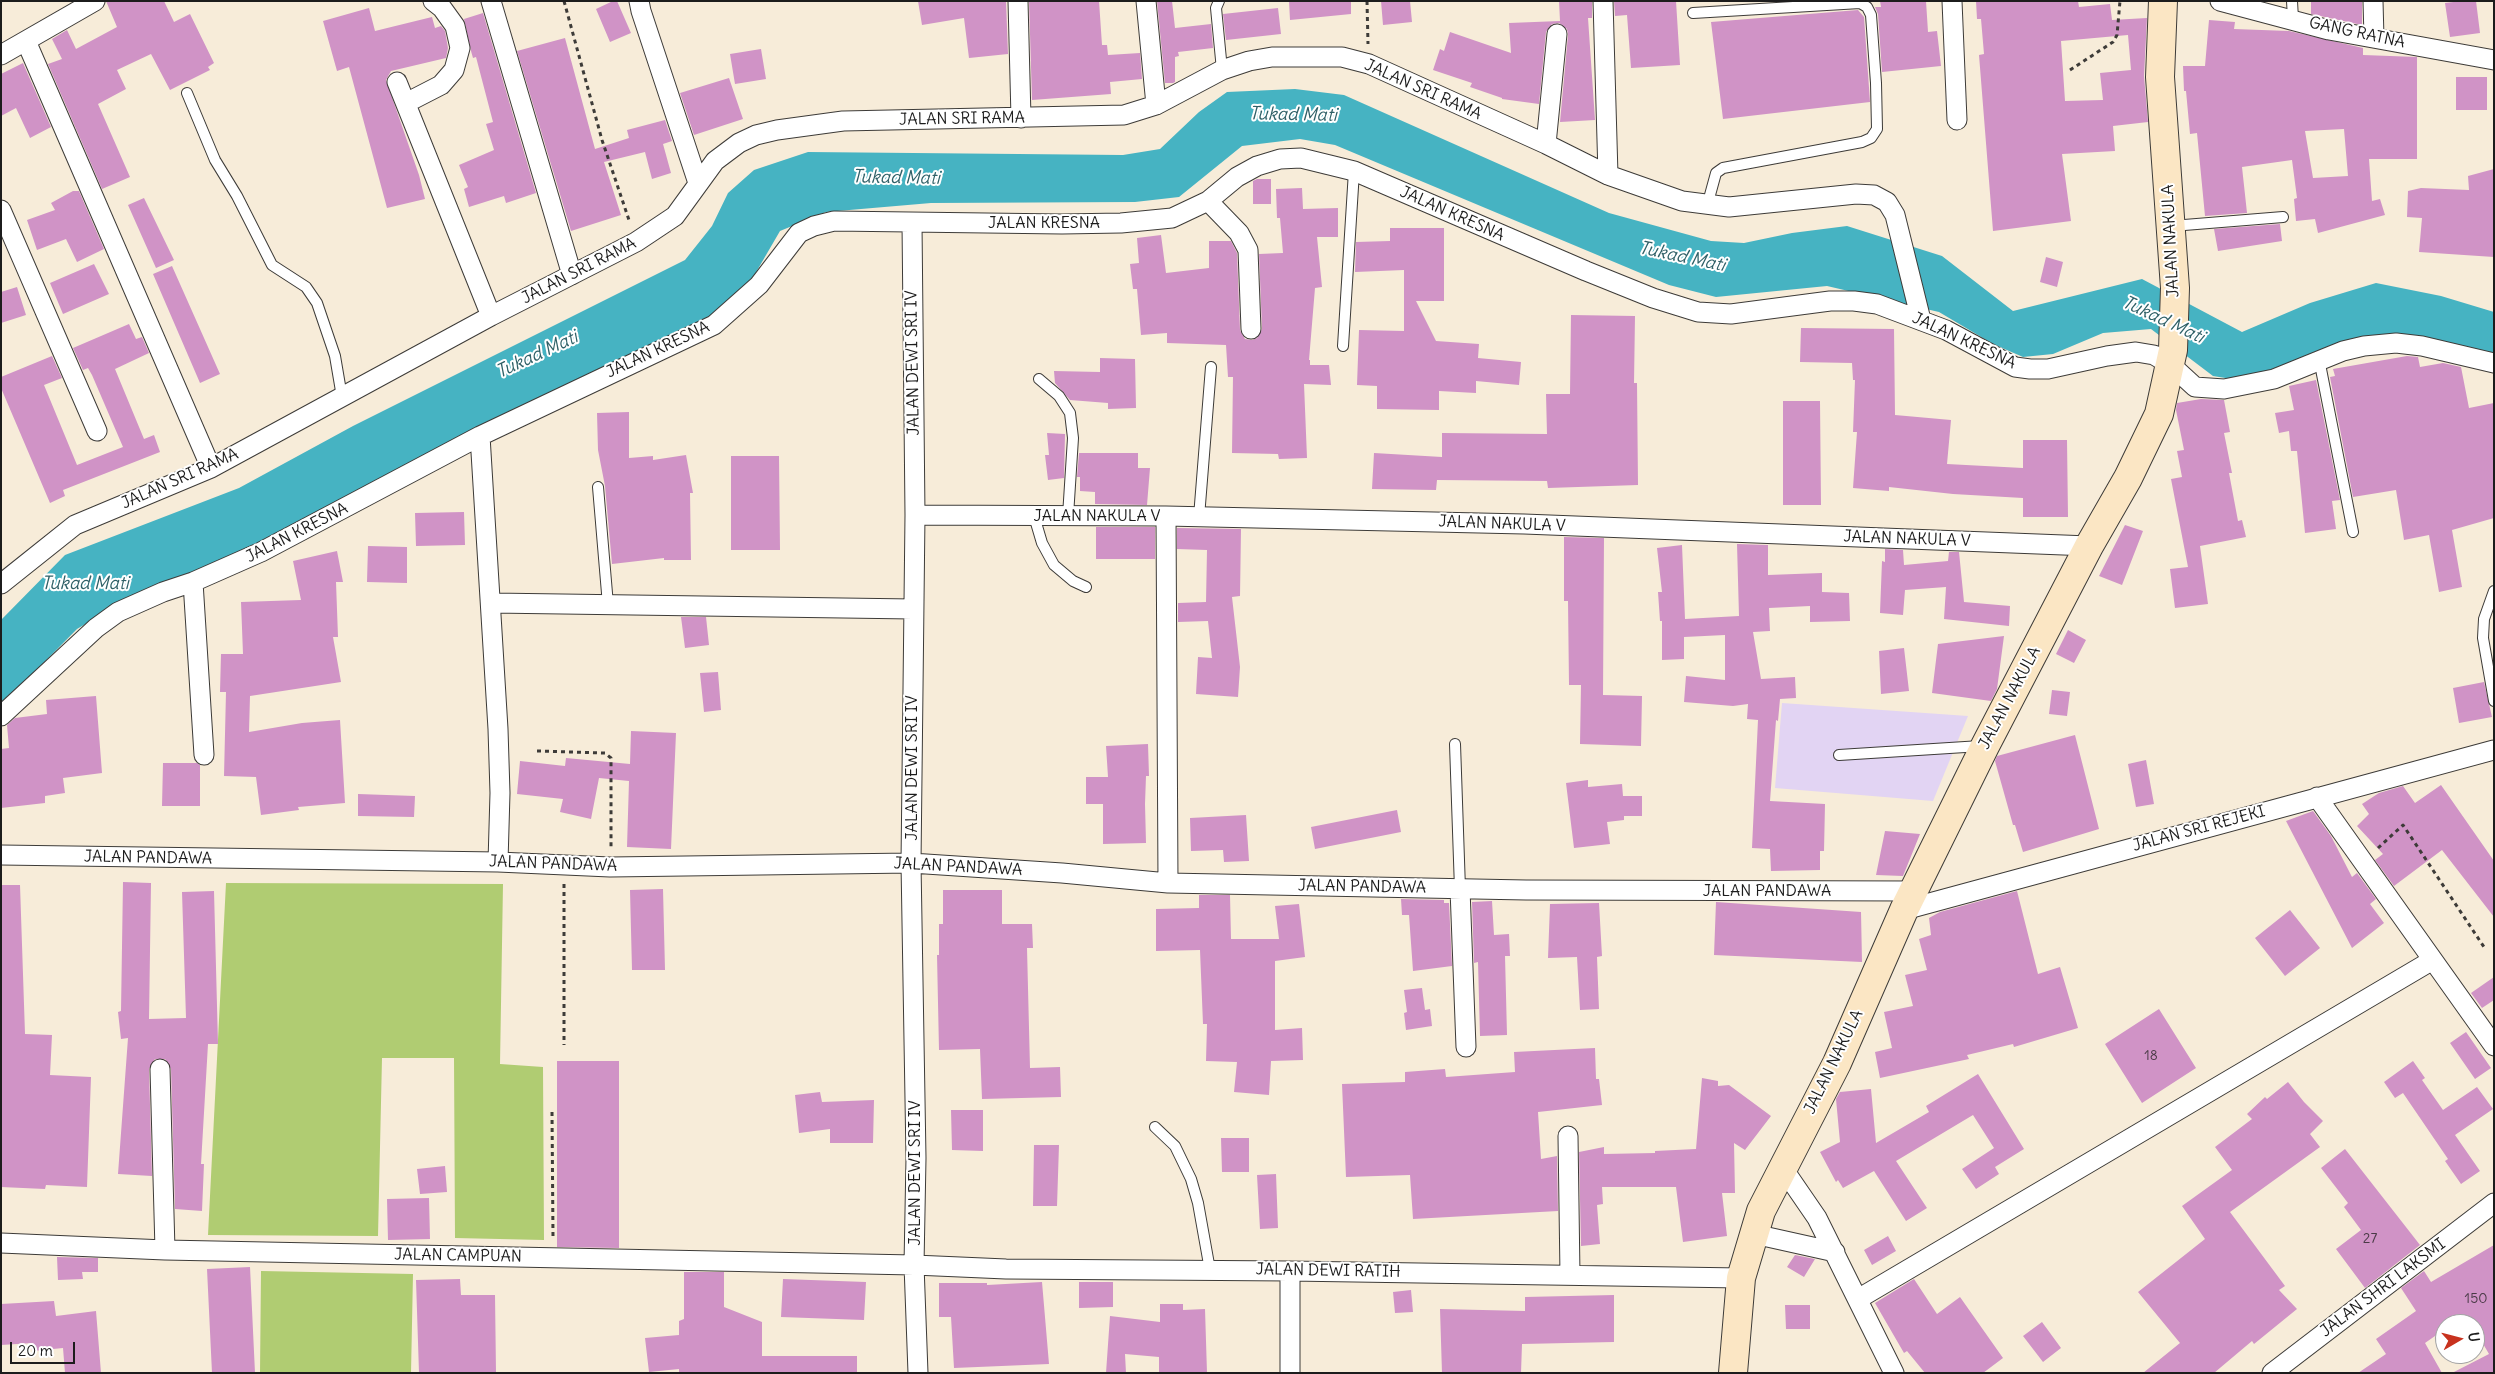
<!DOCTYPE html>
<html>
<head>
<meta charset="utf-8">
<style>
	body { margin:0 }
	#map { position:relative; width:2495px; height:1374px; overflow:hidden; background:#f7ecd9; font-family:Delius,sans-serif }
	canvas { display:block }
	.frame { position:absolute; inset:0; border:2px solid #1c1c1c; pointer-events:none }
	.north { position:absolute; left:2435px; top:1314px; width:50px; height:50px; box-sizing:border-box; background:#fff; border:1px solid #a4a4a4; border-radius:50%; rotate:82deg; font-size:14px; font-weight:700; line-height:20px; text-align:center; color:#1c1c1c }
	.north::after { content:''; display:block; margin:auto; width:18px; height:22px; background:#c8321e; clip-path:polygon(50% 0,100% 100%,50% 72%,0 100%) }
	.scale { position:absolute; left:10px; top:1342px; width:65px; height:22px; box-sizing:border-box; border:2px solid #1c1c1c; border-top:0; padding-left:6px; font-size:15px; line-height:18px; white-space:nowrap; color:#1c1c1c; -webkit-text-stroke:4px #fff; paint-order:stroke }
</style>
</head>
<body>
<div id="map">
<canvas width="2495" height="1374"></canvas>
<div class="frame"></div>
<div class="north">U</div>
<div class="scale">20 m</div>
</div>
<script>
const ctx = document.querySelector('canvas').getContext('2d');
ctx.lineJoin = 'round';
function fillPath(path, color) {
  ctx.fillStyle = color;
  ctx.fill(path, 'evenodd');
}
function poly(rows) {
  const path = new Path2D();
  for (const r of rows) {
    path.moveTo(r[0], r[1]);
    for (let i = 2; i < r.length; i += 2) path.lineTo(r[i], r[i + 1]);
  }
  return path;
}
function strokePath(path, color, width, dash) {
  ctx.strokeStyle = color;
  ctx.lineWidth = width;
  ctx.lineCap = dash ? 'butt' : 'round';
  ctx.setLineDash(dash || []);
  ctx.stroke(path);
}
function write(font, color, halo, rows, align = 'center') {
  ctx.font = font + ' Delius,sans-serif';
  ctx.lineWidth = 4;
  ctx.setLineDash([]);
  ctx.textBaseline = 'middle';
  ctx.strokeStyle = halo;
  ctx.fillStyle = color;
  for (const [text, x, y, turn = 0] of rows) {
    ctx.save();
    ctx.translate(x, y);
    ctx.rotate((+turn || 0) * Math.PI / 180);
    ctx.textAlign = isNaN(turn) ? turn : align;
    if (halo) ctx.strokeText(text, 0, 0);
    ctx.fillText(text, 0, 0);
    ctx.restore();
  }
}
const built = poly([
	[1782,703,1968,716,1933,801,1775,788]
]);
const green = poly([
	[226,883,503,884,500,1064,543,1067,544,1240,455,1238,454,1058,382,1058,378,1236,208,1235],
	[261,1271,413,1274,411,1373,260,1373]
]);
const water = poly([
	[1295,89,1344,95,1609,213,1711,241,1744,243,1792,233,1847,226,1942,256,2013,311,2142,279,2242,332,2310,303,2376,283,2441,296,2494,312,2494,354,2398,333,2346,341,2244,381,2213,376,2151,329,2103,333,2053,354,2023,357,1993,344,1939,312,1827,286,1716,297,1669,285,1335,145,1300,139,1242,146,1179,197,1135,202,931,203,826,212,780,231,755,274,729,306,281,537,131,597,77,629,1,706,1,620,65,555,239,488,353,426,685,260,712,226,728,193,754,170,808,152,1123,155,1160,149,1199,112,1227,92]
]);
const building = poly([
	[106,1,164,1,174,22,190,14,214,63,208,67,210,70,170,90,151,54,117,70,126,89,98,104,130,177,102,189,48,64,62,59,52,39,67,30,76,49,117,27],
	[613,1,617,1,631,33,610,42,596,9],
	[918,1,1006,1,1008,54,969,58,964,18,922,25],
	[1029,1,1099,1,1102,45,1107,45,1108,55,1140,53,1142,79,1110,82,1111,94,1032,100],
	[1157,1,1172,1,1175,28,1211,24,1213,48,1178,52,1179,56,1175,57,1175,82,1173,83,1165,83],
	[1289,1,1351,1,1351,14,1290,20],
	[1381,1,1410,1,1412,22,1383,25],
	[1559,1,1592,1,1592,18,1588,18,1595,120,1560,122,1568,35,1567,29,1559,23,1552,24,1546,32,1539,104,1502,99,1502,98,1470,87,1472,83,1433,70,1440,49,1444,51,1450,32,1511,53,1509,23,1560,21],
	[1614,1,1676,1,1680,65,1631,68,1627,15,1615,16],
	[1880,1,1926,1,1928,32,1937,31,1941,66,1882,72,1878,14,1875,7,1881,7],
	[1976,1,2078,1,2079,7,2110,4,2112,20,2147,18,2144,76,2148,122,2113,126,2115,151,2062,154,2071,221,1993,231,1979,55,1984,54,1981,19,1977,19],
	[2128,35,2131,70,2100,73,2103,100,2065,101,2061,41],
	[2311,1,2362,1,2362,25,2311,14],
	[2462,1,2476,1,2480,33,2450,37,2445,3],
	[369,8,375,31,432,17,435,28,441,26,445,31,448,48,446,58,391,71,386,80,419,175,425,199,387,208,349,67,337,71,323,21],
	[1278,8,1281,34,1226,40,1223,14],
	[1858,10,1864,17,1870,102,1723,119,1711,22],
	[483,13,536,193,506,203,504,196,469,207,464,189,468,187,459,165,494,150,486,124,493,122,476,57,473,58,471,51,464,19],
	[2209,20,2235,22,2234,29,2289,31,2363,48,2363,55,2417,57,2417,159,2369,159,2372,201,2380,199,2385,215,2318,233,2315,219,2296,221,2294,199,2297,198,2292,160,2242,167,2247,213,2205,216,2197,133,2190,134,2186,91,2184,91,2183,66,2205,66],
	[2344,129,2348,176,2313,178,2305,131],
	[565,38,595,149,629,138,627,130,665,120,672,141,663,144,671,173,652,179,645,152,604,162,621,215,571,231,517,51],
	[761,49,766,79,735,84,730,54],
	[23,63,51,127,30,138,16,108,1,116,1,74],
	[2456,77,2487,77,2487,110,2456,110],
	[729,78,743,119,694,135,680,93],
	[2494,169,2494,257,2419,252,2422,218,2407,217,2408,191,2421,188,2469,190,2468,176],
	[1257,179,1271,179,1271,204,1253,204,1253,181],
	[1302,188,1303,209,1338,208,1338,237,1317,237,1322,287,1315,288,1309,360,1310,360,1310,365,1329,365,1331,385,1304,384,1307,458,1279,459,1278,454,1232,453,1233,377,1228,377,1226,345,1167,343,1167,333,1141,335,1137,289,1133,289,1130,264,1139,263,1137,238,1161,235,1166,273,1209,268,1209,241,1231,241,1237,253,1240,330,1245,339,1252,340,1257,338,1262,329,1259,254,1283,253,1280,218,1277,218,1276,189],
	[73,191,79,191,104,249,77,262,66,239,37,250,27,220,55,210,51,203],
	[144,198,174,260,156,268,128,205],
	[2280,224,2282,241,2218,251,2214,229],
	[1390,228,1444,228,1444,301,1416,301,1436,341,1479,344,1478,358,1521,362,1519,385,1476,381,1476,393,1439,391,1439,410,1377,409,1377,386,1357,385,1359,330,1404,331,1404,270,1355,272,1356,242,1390,241],
	[2046,257,2063,262,2057,287,2040,282],
	[94,264,109,294,63,314,50,283],
	[172,266,220,374,200,383,153,274],
	[17,287,26,315,1,323,1,292],
	[1571,315,1635,316,1634,383,1637,383,1638,485,1548,488,1547,481,1437,480,1436,490,1372,489,1374,453,1442,457,1442,433,1547,434,1546,394,1570,394],
	[129,324,136,339,142,337,149,353,115,369,144,439,154,435,160,452,63,490,65,496,50,503,1,388,1,377,52,356,62,378,44,385,77,465,123,447,92,375,88,368,83,370,73,348],
	[1801,328,1894,329,1895,415,1951,420,1947,464,2023,468,2023,440,2067,440,2068,517,2023,517,2023,498,1953,494,1889,487,1889,491,1853,488,1857,432,1853,432,1855,380,1853,380,1852,363,1800,362],
	[2407,356,2418,357,2420,367,2443,363,2461,367,2469,408,2494,403,2494,518,2452,530,2462,587,2439,592,2429,535,2404,540,2396,490,2353,497,2330,377,2335,376,2333,369],
	[1100,358,1135,359,1136,408,1108,409,1108,403,1070,400,1055,383,1054,371,1100,372],
	[2316,380,2340,500,2332,501,2336,529,2305,533,2297,451,2291,451,2289,431,2279,433,2275,413,2294,410,2289,386],
	[2201,399,2224,400,2230,432,2224,433,2232,473,2229,473,2238,521,2242,520,2246,537,2200,546,2208,604,2175,608,2170,569,2188,567,2171,479,2182,477,2177,451,2184,450,2176,410,2177,403],
	[1783,401,1820,401,1821,505,1783,505],
	[629,412,629,458,653,456,653,460,686,455,693,493,690,493,691,560,664,560,664,558,612,564,605,486,598,450,597,413],
	[1047,433,1065,434,1064,478,1048,480,1045,455,1049,455],
	[1079,453,1138,453,1138,468,1150,468,1147,505,1095,504,1095,492,1080,491,1080,477,1077,477],
	[731,456,779,456,780,550,731,550],
	[464,512,465,545,416,546,415,513],
	[2125,525,2143,531,2122,585,2099,576],
	[1096,527,1155,527,1155,559,1096,559],
	[1177,528,1241,529,1240,596,1232,597,1240,667,1238,697,1196,694,1198,657,1212,658,1208,621,1178,622,1178,603,1206,602,1207,550,1177,549],
	[1564,537,1604,538,1603,695,1642,696,1641,746,1580,744,1581,685,1569,685,1568,601,1564,601],
	[1737,544,1768,545,1768,575,1822,573,1822,592,1849,593,1850,621,1810,622,1810,606,1769,608,1770,631,1753,632,1761,679,1795,677,1796,698,1780,699,1778,721,1776,720,1770,801,1825,804,1824,851,1820,851,1820,870,1771,871,1770,849,1752,848,1758,720,1747,719,1748,704,1733,706,1684,702,1686,676,1725,680,1725,635,1684,637,1684,659,1662,660,1662,621,1660,621,1658,592,1662,592,1657,548,1682,545,1685,619,1739,616],
	[368,546,407,547,407,583,367,582],
	[1885,549,1903,550,1904,565,1948,561,1949,552,1959,552,1964,602,2010,606,2009,626,1944,619,1946,587,1905,590,1903,615,1880,613,1882,561,1885,562],
	[337,551,343,582,336,582,338,637,333,637,341,682,250,696,249,732,302,723,340,720,345,803,298,807,299,810,261,815,256,777,224,776,226,692,220,692,221,654,243,654,241,602,301,600,293,561],
	[681,617,706,617,709,645,685,648],
	[2068,630,2086,640,2074,663,2056,654],
	[2004,636,1997,689,1991,701,1932,693,1938,644],
	[1904,648,1909,691,1881,694,1879,651],
	[718,672,721,710,704,712,700,673],
	[2484,682,2492,717,2459,723,2453,688],
	[2052,690,2070,692,2067,716,2049,714],
	[96,696,102,773,63,778,65,793,45,796,45,803,1,808,1,749,9,748,7,725,15,718,47,714,46,700],
	[631,731,676,733,671,849,627,847,629,781,599,778,591,819,560,812,563,799,517,794,520,761,565,766,566,758,630,764],
	[2075,735,2099,829,2023,852,2015,825,2013,825,1995,761,1997,756],
	[1148,744,1149,776,1146,776,1145,804,1146,843,1103,844,1103,804,1086,804,1086,777,1108,777,1106,746],
	[2146,760,2154,804,2136,807,2128,764],
	[163,763,197,763,200,765,200,806,162,806],
	[1588,780,1588,787,1622,784,1623,796,1642,796,1642,816,1624,816,1624,820,1607,822,1610,844,1574,848,1566,783],
	[2441,785,2494,861,2494,917,2442,850,2394,886,2375,860,2383,854,2357,826,2369,814,2362,804,2379,793,2403,786,2415,803],
	[358,794,415,796,414,817,358,816],
	[1397,810,1401,832,1315,849,1311,827],
	[2313,811,2331,836,2352,877,2357,873,2376,899,2370,904,2384,923,2352,948,2286,821],
	[1246,815,1249,861,1224,862,1223,850,1191,851,1190,818],
	[1885,831,1920,834,1903,876,1876,875],
	[123,882,151,883,149,1019,186,1018,182,892,214,891,218,1044,208,1044,201,1164,204,1164,202,1211,175,1209,171,1069,165,1059,155,1059,149,1069,152,1176,118,1174,128,1038,121,1039,118,1012,121,1011],
	[1,885,20,885,25,1034,52,1035,50,1075,91,1077,87,1187,46,1185,45,1189,1,1187],
	[663,889,665,970,632,970,630,890],
	[943,890,1002,890,1002,924,1032,924,1033,948,1027,948,1030,1068,1060,1067,1061,1097,982,1099,980,1049,939,1050,937,955,939,955,939,924,943,924],
	[2017,891,2038,974,2060,967,2078,1028,2014,1047,2013,1044,1967,1055,1969,1059,1880,1078,1875,1052,1892,1048,1884,1012,1913,1006,1905,975,1927,970,1919,939,1931,935,1929,918,1940,912],
	[1199,895,1230,895,1231,939,1279,939,1275,906,1299,904,1305,957,1275,961,1275,1030,1302,1028,1303,1060,1271,1061,1269,1095,1234,1092,1237,1062,1206,1061,1207,1024,1203,1024,1200,950,1156,951,1156,909,1199,908],
	[1401,899,1444,900,1444,903,1449,903,1452,966,1413,971,1409,915,1402,915],
	[1492,901,1494,935,1509,934,1510,956,1505,956,1507,1035,1480,1036,1478,962,1474,963,1472,902],
	[1716,902,1861,912,1862,962,1714,955],
	[1599,903,1602,956,1597,957,1599,1009,1580,1010,1577,957,1548,958,1550,904],
	[2290,910,2320,948,2285,976,2255,938],
	[2494,977,2494,1000,2482,1008,2471,993],
	[1422,988,1425,1010,1430,1009,1432,1026,1406,1030,1404,1013,1407,1012,1404,990],
	[2159,1009,2196,1068,2142,1103,2105,1044],
	[2466,1032,2491,1068,2475,1079,2450,1043],
	[1595,1048,1596,1079,1599,1079,1602,1105,1538,1112,1541,1159,1557,1156,1558,1211,1413,1219,1410,1175,1346,1177,1342,1084,1405,1082,1405,1072,1445,1069,1446,1077,1515,1072,1514,1052],
	[557,1061,619,1061,619,1248,557,1247],
	[2413,1061,2425,1078,2422,1080,2443,1110,2477,1087,2493,1109,2455,1135,2480,1171,2461,1184,2445,1161,2448,1159,2403,1093,2395,1098,2384,1082],
	[1978,1074,2024,1149,1995,1167,1999,1174,1976,1189,1962,1169,1994,1148,1973,1115,1896,1161,1927,1208,1906,1221,1874,1171,1843,1188,1838,1180,1836,1182,1820,1152,1840,1142,1836,1099,1840,1092,1871,1089,1876,1143,1929,1112,1926,1106],
	[1702,1078,1718,1081,1718,1086,1729,1085,1771,1116,1745,1150,1734,1143,1735,1193,1722,1193,1727,1236,1683,1242,1676,1187,1602,1187,1603,1204,1597,1205,1600,1244,1581,1246,1579,1152,1604,1147,1604,1154,1655,1153,1655,1151,1696,1149],
	[2288,1082,2304,1102,2323,1121,2310,1134,2320,1147,2230,1212,2285,1286,2279,1290,2297,1309,2254,1344,2252,1341,2214,1373,2143,1373,2180,1343,2138,1292,2205,1239,2182,1206,2232,1170,2215,1147,2252,1119,2247,1114,2265,1097,2267,1099],
	[820,1092,822,1102,874,1100,873,1143,830,1143,830,1129,799,1133,795,1095],
	[951,1110,983,1110,983,1151,952,1150],
	[1221,1138,1249,1138,1249,1172,1222,1172],
	[1034,1145,1059,1145,1057,1206,1033,1206],
	[2345,1149,2420,1245,2365,1288,2336,1249,2361,1230,2344,1207,2348,1203,2321,1168],
	[445,1166,447,1192,420,1194,417,1169],
	[1276,1174,1278,1228,1260,1229,1257,1175],
	[429,1198,430,1239,388,1240,387,1199],
	[1888,1236,1896,1251,1872,1265,1864,1250],
	[2494,1245,2494,1373,2452,1373,2489,1354,2475,1330,2475,1324,2471,1324,2467,1315,2453,1324,2445,1324,2445,1329,2425,1343,2442,1373,2358,1373,2386,1354,2376,1339,2416,1311,2401,1288,2424,1271,2431,1282],
	[1795,1255,1815,1259,1804,1277,1787,1267],
	[57,1257,98,1258,98,1272,82,1272,83,1279,58,1280],
	[250,1267,255,1373,212,1373,207,1269],
	[684,1272,724,1272,724,1307,762,1322,762,1356,857,1356,857,1373,679,1373,679,1369,649,1372,645,1338,679,1335,679,1321,684,1319],
	[460,1279,461,1295,495,1295,496,1373,419,1373,416,1280],
	[783,1279,866,1282,864,1320,781,1317],
	[1914,1279,1937,1314,1960,1297,2003,1358,1983,1373,1925,1373,1907,1351,1904,1353,1875,1303],
	[1042,1282,1049,1364,954,1368,951,1317,939,1317,939,1283,987,1283,987,1285],
	[1079,1282,1113,1282,1113,1307,1079,1308],
	[1411,1290,1413,1312,1395,1313,1393,1292],
	[1614,1295,1614,1342,1522,1344,1521,1373,1442,1373,1440,1309,1525,1311,1525,1297],
	[54,1301,56,1316,96,1311,101,1373,65,1373,63,1348,33,1351,33,1343,1,1345,1,1304],
	[1160,1304,1183,1304,1183,1310,1205,1309,1207,1373,1159,1373,1159,1357,1125,1354,1126,1373,1106,1373,1110,1316,1160,1322],
	[1785,1305,1810,1305,1810,1329,1786,1329],
	[2042,1322,2061,1348,2043,1362,2023,1336]
]);
const path = poly([
	[564,1,602,140,630,223],
	[1367,1,1368,44],
	[2070,70,2113,42,2117,35,2120,1],
	[537,751,605,753,611,758,611,848],
	[2378,848,2403,825,2486,950],
	[564,884,564,1045],
	[552,1112,553,1237]
]);
const service = poly([
	[1219,1,1216,8,1222,70],
	[2292,1,2293,19],
	[1693,13,1860,3,1867,7,1871,15,1876,83,1877,129,1871,138,1862,142,1723,168,1716,173,1707,206],
	[187,93,215,160,237,196,272,265,306,287,317,303,335,356,342,397],
	[2172,226,2283,217],
	[1343,346,1354,171],
	[2319,359,2353,532],
	[1039,379,1059,396,1070,413,1073,438,1068,516],
	[598,487,608,605],
	[1034,516,1042,543,1054,565,1073,581,1086,587],
	[1199,517,1211,367],
	[2494,591,2484,619,2483,638,2494,701],
	[1455,744,1460,889],
	[1839,755,1981,746],
	[1155,1127,1175,1146,1191,1179,1198,1203,1210,1270]
]);
const minor = poly([
	[491,1,572,275],
	[639,1,641,11,698,183],
	[1018,1,1021,118],
	[1146,1,1156,105],
	[1603,1,1608,175],
	[1952,1,1957,120],
	[2220,1,2329,30,2494,60],
	[2373,1,2374,38],
	[26,41,211,468],
	[1,55,95,1],
	[397,82,491,316],
	[406,103,441,85,454,70,460,48,455,26,442,8,433,1],
	[1546,144,1557,34],
	[1208,201,1239,233,1248,250,1251,329],
	[1,210,97,431],
	[912,223,915,515,911,863,916,1158,914,1265,918,1373],
	[480,436,498,729,500,793,498,862],
	[915,515,1166,516,1524,524,2089,546],
	[1166,516,1168,883],
	[193,582,204,755],
	[1,584,75,525,211,468,491,316,636,242,675,216,715,161,739,143,756,135,777,130,843,121,1124,115,1156,105,1222,70,1249,61,1272,57,1342,57,1369,64,1546,144,1608,175,1682,201,1729,207,1856,194,1874,195,1887,202,1895,215,1921,320],
	[492,603,913,609],
	[1,716,96,628,118,612,163,592,193,582,261,552,480,436,714,325,759,285,799,233,814,226,834,221,1062,224,1121,223,1172,218,1208,201,1237,177,1257,166,1280,159,1301,158,1354,171,1586,271,1653,298,1698,312,1731,314,1830,301,1854,301,1877,304,1946,330,2015,367,2030,369,2048,369,2107,356,2136,352,2154,355,2171,365,2195,387,2224,389,2274,379,2343,351,2364,346,2396,343,2422,346,2494,363],
	[2317,797,2494,1046],
	[1,855,498,862,610,867,911,863,1062,873,1168,883,1526,890,1914,891],
	[1460,889,1466,1047],
	[1904,910,2494,750],
	[160,1069,165,1250],
	[1568,1136,1570,1275],
	[1782,1167,1817,1218,1894,1373],
	[1754,1234,1835,1252],
	[1,1243,165,1250,914,1265,1006,1269,1290,1271,1741,1278],
	[1858,1299,2431,961],
	[1290,1373,1290,1271],
	[2272,1373,2494,1203]
]);
const secondary = poly([
	[1733,1373,1741,1278,1761,1211,1837,1063,1904,910,1985,746,2089,546,2128,478,2159,414,2173,350,2175,288,2160,77,2163,1]
]);
const numberNames = [
	["18",2151,1056],
	["27",2370,1239],
	["150",2476,1299]
];
const streetNames = [
	["GANG RATNA",2357,33,12],
	["JALAN SRI RAMA",1423,90,24],
	["JALAN SRI RAMA",962,119,-1],
	["JALAN KRESNA",1452,214,24],
	["JALAN KRESNA",1044,223],
	["JALAN NAKULA",2171,241,-93],
	["JALAN SRI RAMA",579,271,-27],
	["JALAN KRESNA",1964,341,25],
	["JALAN KRESNA",658,350,-25],
	["JALAN DEWI SRI IV",913,363,-91],
	["JALAN SRI RAMA",180,479,-24],
	["JALAN NAKULA V",1097,516],
	["JALAN NAKULA V",1502,524,2],
	["JALAN KRESNA",297,533,-27],
	["JALAN NAKULA V",1907,539,2],
	["JALAN NAKULA",2010,698,-62],
	["JALAN DEWI SRI IV",912,768,-90],
	["JALAN SRI REJEKI",2199,829,-15],
	["JALAN PANDAWA",148,858,1],
	["JALAN PANDAWA",553,864,2],
	["JALAN PANDAWA",958,867,3],
	["JALAN PANDAWA",1362,887,1],
	["JALAN PANDAWA",1767,891],
	["JALAN NAKULA",1834,1062,-64],
	["JALAN DEWI SRI IV",915,1173,-90],
	["JALAN CAMPUAN",458,1256,1],
	["JALAN DEWI RATIH",1328,1271,1],
	["JALAN SHRI LAKSMI",2383,1288,-37]
];
const waterNames = [
	["Tukad Mati",1293,115,1],
	["Tukad Mati",896,178,1],
	["Tukad Mati",1682,257,12],
	["Tukad Mati",2163,320,25],
	["Tukad Mati",537,355,-25],
	["Tukad Mati",85,584]
];
fillPath(built, '#e2d4f3');
fillPath(green, '#b0cc72');
fillPath(water, '#46b3c2');
fillPath(building, '#d093c6');
strokePath(service, '#3d3b38', 12);
strokePath(minor, '#3d3b38', 21);
strokePath(secondary, '#3d3b38', 30);
strokePath(path, '#3d3b38', 3, [4, 4]);
strokePath(service, '#fff', 10);
strokePath(minor, '#fff', 19);
strokePath(secondary, '#fbe6c4', 28);
write('14px', '#493a46', null, numberNames);
write('16px', '#1c1c1c', '#fff', streetNames);
write('italic 18px', '#2f6067', '#fff', waterNames);
</script>
</body>
</html>
